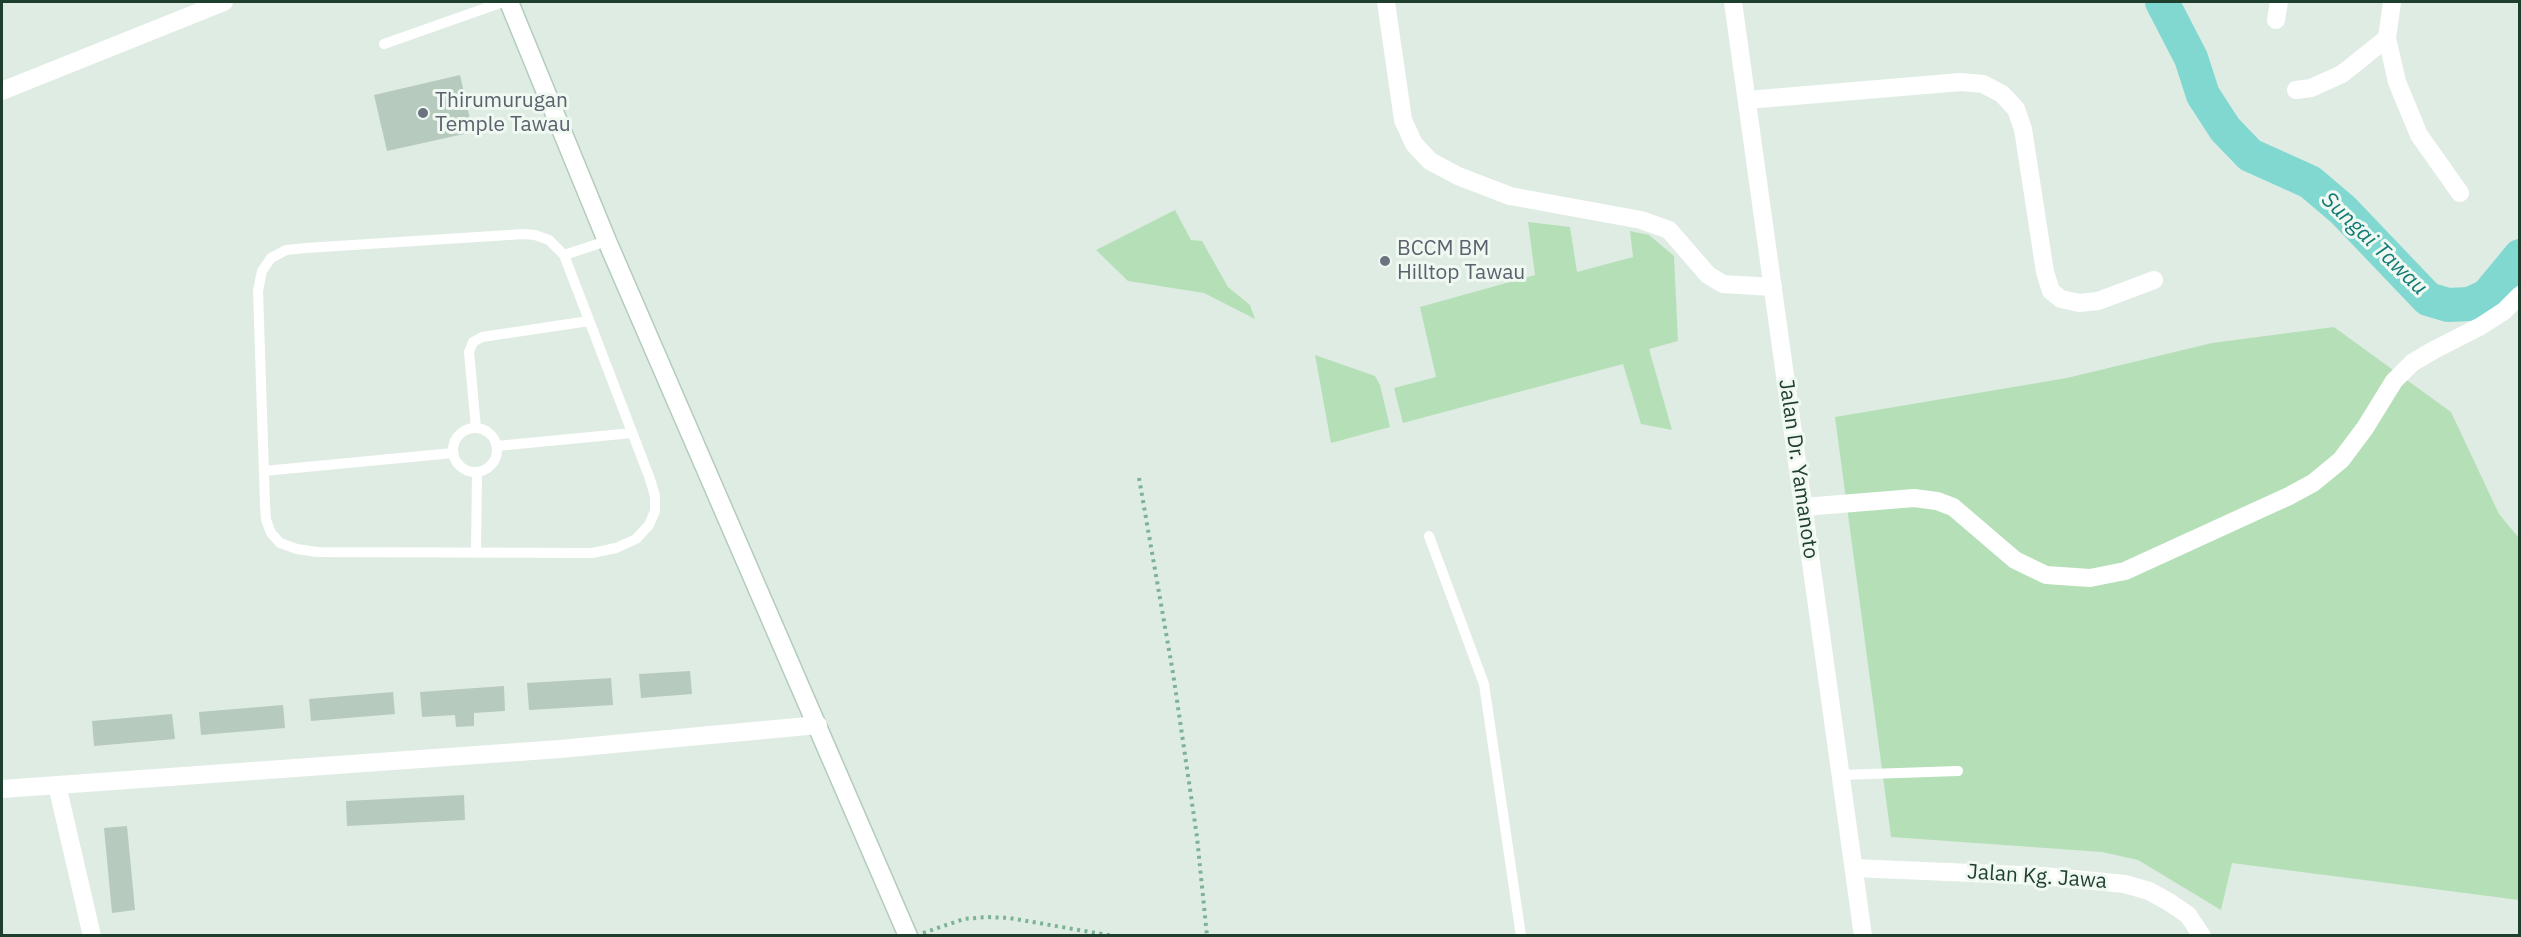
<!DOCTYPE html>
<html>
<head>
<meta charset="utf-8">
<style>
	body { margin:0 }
	#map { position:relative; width:2521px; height:937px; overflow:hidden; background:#dfece3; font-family:"IBM Plex Sans",sans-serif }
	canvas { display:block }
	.frame { position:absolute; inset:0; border:3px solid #1e3e2e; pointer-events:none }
</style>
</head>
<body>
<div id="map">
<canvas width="2521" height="937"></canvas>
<div class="frame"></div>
</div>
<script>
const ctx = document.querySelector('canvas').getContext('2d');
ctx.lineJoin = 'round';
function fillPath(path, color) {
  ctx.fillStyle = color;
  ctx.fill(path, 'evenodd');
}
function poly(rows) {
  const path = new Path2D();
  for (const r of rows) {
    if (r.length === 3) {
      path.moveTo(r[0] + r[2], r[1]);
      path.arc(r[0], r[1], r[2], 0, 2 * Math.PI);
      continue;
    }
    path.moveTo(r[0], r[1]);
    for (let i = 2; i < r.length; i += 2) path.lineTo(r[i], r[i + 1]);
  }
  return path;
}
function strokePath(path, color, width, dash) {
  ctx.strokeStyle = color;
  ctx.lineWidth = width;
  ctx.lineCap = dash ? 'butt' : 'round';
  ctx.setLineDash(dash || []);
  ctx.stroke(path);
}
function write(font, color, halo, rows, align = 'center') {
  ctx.font = font + ' "IBM Plex Sans",sans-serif';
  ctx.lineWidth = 6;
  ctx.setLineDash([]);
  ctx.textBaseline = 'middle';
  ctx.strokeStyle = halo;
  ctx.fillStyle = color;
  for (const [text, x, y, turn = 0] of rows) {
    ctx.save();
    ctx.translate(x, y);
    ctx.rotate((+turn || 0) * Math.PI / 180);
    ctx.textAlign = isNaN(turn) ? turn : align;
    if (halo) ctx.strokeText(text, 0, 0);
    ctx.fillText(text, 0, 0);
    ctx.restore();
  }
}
const green = poly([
	[1175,210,1191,240,1202,241,1228,287,1250,305,1255,319,1204,293,1128,281,1096,250],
	[1528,222,1570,227,1577,272,1633,257,1630,231,1649,235,1674,256,1678,341,1649,349,1672,430,1641,424,1623,364,1403,423,1394,388,1436,377,1420,307,1535,275],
	[2334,327,2451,412,2499,514,2519,538,2519,900,2232,863,2221,910,2138,860,2102,852,1891,837,1835,417,2067,378,2212,343],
	[1315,355,1375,376,1380,385,1390,427,1331,443]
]);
const river = poly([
	[2162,2,2191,58,2203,95,2225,129,2250,155,2310,182,2343,210,2428,299,2448,305,2470,304,2487,296,2520,256]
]);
const building = poly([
	[460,75,473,132,387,151,374,95],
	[690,671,692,694,641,698,639,674],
	[611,678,613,705,529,710,527,683],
	[504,686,505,711,474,713,474,726,456,727,455,715,422,717,420,692],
	[393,692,395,714,311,721,309,699],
	[283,705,285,728,201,735,199,712],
	[172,714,175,739,94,746,92,721],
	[464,795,465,820,347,826,346,801],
	[127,826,135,910,112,913,104,828]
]);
const path = poly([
	[1139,478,1173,673,1197,837,1207,936],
	[923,933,964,919,987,917,1009,918,1114,936]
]);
const service = poly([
	[384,44,503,2],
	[524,234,535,235,549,240,564,255,650,479,655,496,655,511,649,525,636,539,616,548,592,553,317,552,297,549,280,543,271,533,266,520,265,504,258,291,262,271,271,258,286,250,306,248,524,234],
	[564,255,607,241],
	[475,450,22],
	[476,428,469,352,473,342,482,337,589,321],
	[497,446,632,433],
	[264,471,453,453],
	[1429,536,1484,684,1521,936],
	[476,553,477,472],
	[1841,775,1958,771]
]);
const minor = poly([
	[1386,2,1403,120,1414,144,1430,161,1458,176,1510,196,1641,220,1669,230,1708,275,1723,284,1773,287],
	[2392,2,2387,38,2397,82,2419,135,2460,193],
	[2276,20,2279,2],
	[2296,90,2311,88,2342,74,2387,38],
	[2,91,224,2],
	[1747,100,1961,82,1983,84,2002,94,2016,109,2023,129,2045,272,2051,291,2061,299,2079,303,2098,301,2154,280],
	[1804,507,1914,498,1937,501,1953,507,2015,560,2046,575,2090,578,2125,571,2289,496,2313,483,2341,460,2365,428,2394,381,2412,363,2432,351,2481,326,2504,311,2520,295],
	[57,785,92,936],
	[2,789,560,749,818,725],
	[1854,868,2043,876,2125,884,2149,891,2169,902,2188,915,2202,936]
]);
const tertiary = poly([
	[1733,2,1863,936]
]);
const secondary = poly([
	[509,2,607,241,908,936]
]);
const markers = [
	[423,113,6,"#6b7280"],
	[1385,261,6,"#6b7280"]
];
const worshipNames = [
	["Thirumurugan",435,101],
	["Temple Tawau",435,125],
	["BCCM BM",1397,249],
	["Hilltop Tawau",1397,273]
];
const streetNames = [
	["Jalan Dr. Yamanoto",1798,469,82],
	["Jalan Kg. Jawa",2037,877,4]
];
const waterNames = [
	["Sungai Tawau",2374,244,44]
];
fillPath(green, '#b5e0b7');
strokePath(river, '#81d8d1', 34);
fillPath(building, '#b7cabe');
strokePath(secondary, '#b1cdbd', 21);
strokePath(path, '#7cb395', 4, [3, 4.5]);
strokePath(service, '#fff', 10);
strokePath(minor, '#fff', 18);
strokePath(tertiary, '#fff', 18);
strokePath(secondary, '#fff', 18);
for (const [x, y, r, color] of markers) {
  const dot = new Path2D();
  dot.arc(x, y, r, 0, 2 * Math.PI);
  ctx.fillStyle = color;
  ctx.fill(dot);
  strokePath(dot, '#f0f8f2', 2);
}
write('21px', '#5b616d', '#f0f8f2', worshipNames, 'left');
write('21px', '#1e3e2e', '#f0f8f2', streetNames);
write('italic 22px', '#127a74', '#f0f8f2', waterNames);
</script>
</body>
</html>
